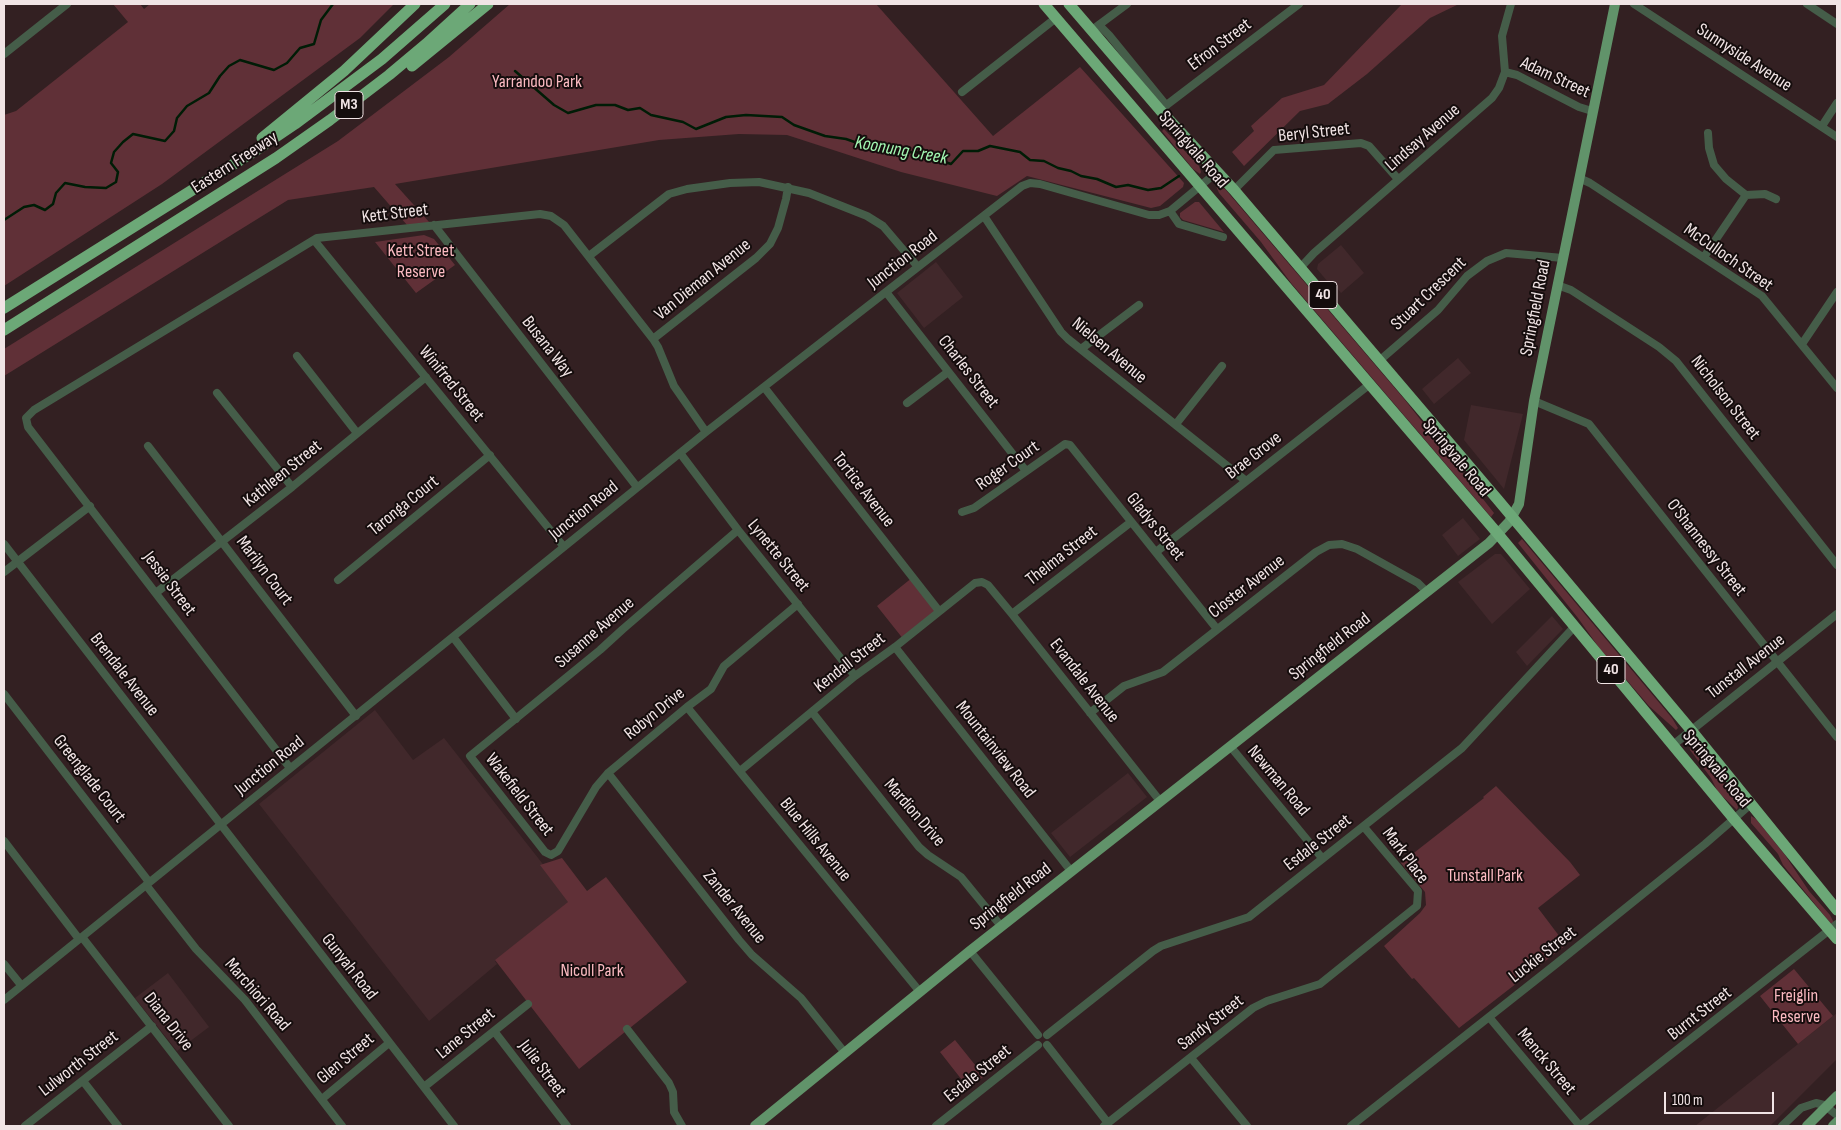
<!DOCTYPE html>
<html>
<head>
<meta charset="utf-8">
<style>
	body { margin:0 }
	#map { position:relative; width:1841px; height:1130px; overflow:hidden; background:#332022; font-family:"Sofia Sans Condensed",sans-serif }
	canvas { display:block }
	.frame { position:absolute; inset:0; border:5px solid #f1e4e5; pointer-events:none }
	.scale { position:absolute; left:1664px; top:1092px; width:110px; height:22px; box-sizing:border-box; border:2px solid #f1e4e5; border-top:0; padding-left:6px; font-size:15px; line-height:18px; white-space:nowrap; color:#f1e4e5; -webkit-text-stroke:4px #150d0d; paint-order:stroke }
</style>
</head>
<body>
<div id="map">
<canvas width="1841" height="1130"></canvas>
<div class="frame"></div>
<div class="scale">100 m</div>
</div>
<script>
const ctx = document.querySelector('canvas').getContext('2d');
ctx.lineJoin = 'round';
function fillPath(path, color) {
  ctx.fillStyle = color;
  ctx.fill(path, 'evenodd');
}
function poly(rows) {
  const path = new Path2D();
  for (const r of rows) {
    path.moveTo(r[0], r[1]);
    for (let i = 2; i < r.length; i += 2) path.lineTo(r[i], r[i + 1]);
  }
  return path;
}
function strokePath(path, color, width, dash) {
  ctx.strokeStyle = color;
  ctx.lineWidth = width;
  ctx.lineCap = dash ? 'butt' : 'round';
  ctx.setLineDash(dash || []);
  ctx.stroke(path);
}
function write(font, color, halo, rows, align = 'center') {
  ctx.font = font + ' "Sofia Sans Condensed",sans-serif';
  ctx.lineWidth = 4;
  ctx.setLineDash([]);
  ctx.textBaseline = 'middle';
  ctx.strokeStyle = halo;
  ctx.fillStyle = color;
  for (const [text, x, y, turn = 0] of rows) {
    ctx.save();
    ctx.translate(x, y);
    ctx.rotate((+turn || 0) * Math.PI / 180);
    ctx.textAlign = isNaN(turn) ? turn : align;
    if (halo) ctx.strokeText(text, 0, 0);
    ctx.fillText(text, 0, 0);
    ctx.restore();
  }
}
const built = poly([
	[1341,245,1364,273,1341,293,1337,288,1333,288,1317,269,1318,264],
	[936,262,963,297,924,328,897,293],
	[1458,358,1471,373,1434,404,1422,389],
	[1471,405,1523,414,1504,489,1464,440],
	[1463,518,1480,539,1458,556,1442,535],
	[1495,554,1501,554,1530,589,1492,624,1458,582],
	[1552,616,1563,629,1527,666,1516,652],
	[375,710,413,760,444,738,571,900,495,961,497,964,429,1021,259,804],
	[1128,773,1147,797,1070,857,1051,833],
	[168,973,209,1027,177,1051,135,998],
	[1837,1013,1837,1059,1770,1126,1695,1126]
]);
const green = poly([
	[113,4,140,4,144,9,150,4,394,4,360,38,162,184,4,286,4,115,16,111,128,22],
	[510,4,876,4,993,136,1080,67,1184,183,1183,187,1160,206,1151,208,1027,176,997,196,901,172,787,135,739,134,659,140,395,184,430,223,407,225,374,187,288,200,4,376,4,349,338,141,449,57],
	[1402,4,1459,4,1430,18,1367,74,1328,104,1300,111,1244,166,1232,152,1254,131,1251,126,1282,98,1324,85],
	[1164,129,1199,166,1201,172,1200,174,1193,169,1162,131],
	[1216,186,1225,189,1405,400,1494,513,1491,517,1291,283,1261,242,1219,193],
	[1195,202,1199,202,1224,232,1183,220,1180,217,1180,213],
	[424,235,434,239,455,265,416,293,375,242],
	[1522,539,1672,718,1678,728,1676,730,1649,706,1600,649,1578,618,1518,543],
	[913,577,939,611,904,640,877,606],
	[1689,742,1693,744,1735,799,1738,807,1737,810,1718,792,1711,778,1690,750],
	[1496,786,1570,862,1580,875,1538,908,1566,945,1459,1028,1414,978,1412,979,1384,946,1420,913,1426,905,1425,892,1401,863,1484,798,1483,797],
	[1751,816,1756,819,1785,855,1809,891,1830,915,1834,923,1832,925,1783,865,1778,854,1751,823],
	[562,858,587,891,606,877,687,982,579,1069,495,960,568,902,540,865],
	[1794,969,1833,1016,1798,1044,1760,996],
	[955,1040,984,1076,969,1089,940,1052]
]);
const stream = poly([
	[515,71,554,105,568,113,596,105,615,105,628,110,640,108,651,115,683,122,696,129,726,117,746,115,782,117,794,125,825,136,846,139,866,146,905,152,935,153,942,161,951,164,963,151,978,151,990,146,1020,152,1030,160,1044,161,1058,168,1071,171,1081,176,1097,179,1116,187,1128,185,1148,190,1161,188,1179,176],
	[4,220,24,207,34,205,45,210,53,204,56,193,65,183,85,187,106,188,116,182,118,172,111,163,114,152,123,142,133,134,165,141,174,131,177,118,187,106,209,93,220,76,229,66,240,60,274,70,287,63,300,48,314,44,321,20,333,4]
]);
const minor = poly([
	[1634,4,1837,137],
	[1807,4,1837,24],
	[1099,25,1109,35,1166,105],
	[1096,27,1127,4],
	[4,54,67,4],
	[1505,72,1517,75,1579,107,1592,111],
	[962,92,1056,18],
	[1160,110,1299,4],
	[1822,126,1837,103],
	[1708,133,1709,148,1714,165,1726,179,1746,195,1765,194,1776,199],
	[1579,178,1590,183,1762,296,1837,388],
	[1234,190,1274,150,1361,143,1369,146,1398,179],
	[1170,211,1179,224,1223,237],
	[984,216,1061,332,1068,339,1246,481],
	[434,225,637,487],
	[314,240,564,547],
	[589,256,669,194,687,189,730,183,759,182,809,193,867,216,883,226,918,267],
	[1704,257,1746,195],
	[1300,268,1314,253,1492,98,1499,88,1505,72,1502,36,1511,4],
	[1557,285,1571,290,1659,347,1676,361,1837,565],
	[886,292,1026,471],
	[653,339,756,258,770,244,778,228,786,199,788,187],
	[1802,344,1837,292],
	[1081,349,1139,305],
	[297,356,357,433],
	[1379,361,1438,310,1467,276,1487,261,1506,253,1563,258],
	[764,387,939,611],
	[217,393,292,487],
	[1534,401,1589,424,1837,737],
	[907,403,948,372],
	[1176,424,1222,366],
	[148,446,356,716],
	[680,453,738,530,855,676],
	[962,512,974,508,1065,444,1070,445,1217,629],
	[738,530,623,629,600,650,470,756,545,852,551,855,558,851,596,787,608,773,687,707,711,689,724,666,798,604],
	[4,544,454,1126],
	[1156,552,1370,384],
	[4,572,90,506],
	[338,580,490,455],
	[157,592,292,487,426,377],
	[1012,614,1131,522],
	[453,637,516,719],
	[895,647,1071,871],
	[4,694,149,882],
	[687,707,920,992],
	[812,712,919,847,928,855,961,877,1001,926],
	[1090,713,1124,686,1163,672,1316,552,1329,545,1342,544,1357,549,1418,583,1427,592],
	[1673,745,1837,614],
	[1230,746,1322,858],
	[290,768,28,427,26,418,34,410,317,238,540,214,551,216,564,225,653,339,658,347,674,386,706,432],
	[740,771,855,676,895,647,975,583,982,582,988,585,1012,614,1160,801],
	[608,773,739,940,752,955,801,998,845,1053],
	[4,841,79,939],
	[146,885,196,949,245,1000,342,1126],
	[82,937,229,1126],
	[970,951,1038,1035],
	[4,964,21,985],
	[4,1000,706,432,1022,186,1030,183,1040,184,1149,215,1159,215,1170,211,1217,172],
	[1489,1017,1580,1126],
	[627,1029,669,1083,673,1092,674,1112,682,1126],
	[494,1031,567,1126],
	[1047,1035,1153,951,1161,946,1249,917,1462,748,1575,626],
	[1047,1045,1108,1123],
	[1191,1058,1247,1126],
	[83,1081,118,1126],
	[424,1087,528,1004],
	[322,1099,389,1043],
	[25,1126,152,1026],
	[936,1126,1038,1045],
	[1104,1126,1253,1008,1267,1001,1320,984,1417,906,1418,891,1364,827],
	[1351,1126,1556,964,1705,844,1751,804],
	[1580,1126,1837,924],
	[1782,1126,1801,1108,1816,1103,1824,1105,1837,1115]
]);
const major = poly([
	[755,1126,970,951,1489,543,1509,522,1519,504,1534,401,1615,4],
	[1807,1126,1837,1096],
	[1833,1126,1837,1122]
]);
const highway = poly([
	[1044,4,1498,534,1734,819,1837,939],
	[1069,4,1160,110,1234,190,1498,500,1691,730,1837,910],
	[412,66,488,4],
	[262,138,344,71,415,4],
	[4,308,261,147,295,124,382,59,445,4],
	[4,330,276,158,330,120,389,75,426,44,470,4]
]);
const shields = [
	[349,105,28],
	[1323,295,28],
	[1611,670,28]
];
const shieldNames = [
	["M3",349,105],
	["40",1323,295],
	["40",1611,670]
];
const streetNames = [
	["Efron Street",1220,45,-37],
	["Sunnyside Avenue",1744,58,33],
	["Adam Street",1555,78,25],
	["Beryl Street",1314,133,-6],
	["Lindsay Avenue",1423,138,-41],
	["Springvale Road",1193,150,49],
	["Eastern Freeway",235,163,-33],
	["Kett Street",395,214,-7],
	["McCulloch Street",1728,258,35],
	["Junction Road",903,260,-38],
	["Van Dieman Avenue",703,280,-39],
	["Stuart Crescent",1429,294,-44],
	["Springfield Road",1536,308,-79],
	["Busana Way",547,347,52],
	["Nielsen Avenue",1109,351,40],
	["Charles Street",968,372,52],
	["Winifred Street",451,384,51],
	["Nicholson Street",1725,398,52],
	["Brae Grove",1254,456,-38],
	["Springvale Road",1456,458,50],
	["Roger Court",1008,466,-35],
	["Kathleen Street",283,474,-39],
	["Tortice Avenue",863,490,52],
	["Taronga Court",404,506,-39],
	["Junction Road",584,511,-39],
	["Gladys Street",1155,527,51],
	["O'Shannessy Street",1706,548,52],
	["Lynette Street",778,556,51],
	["Thelma Street",1062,556,-38],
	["Marilyn Court",264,571,53],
	["Jessie Street",169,584,53],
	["Closter Avenue",1247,587,-38],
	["Susanne Avenue",595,633,-41],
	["Springfield Road",1330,647,-38],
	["Kendall Street",850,663,-38],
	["Tunstall Avenue",1746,667,-38],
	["Brendale Avenue",124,675,52],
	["Evandale Avenue",1084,681,52],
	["Robyn Drive",655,714,-39],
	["Mountainview Road",995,750,52],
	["Junction Road",270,766,-39],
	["Springvale Road",1716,769,50],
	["Greenglade Court",89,779,52],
	["Newman Road",1278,781,50],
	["Wakefield Street",519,795,52],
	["Mardion Drive",914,813,49],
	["Blue Hills Avenue",815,840,51],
	["Esdale Street",1318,843,-38],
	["Mark Place",1405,856,53],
	["Springfield Road",1011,897,-38],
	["Zander Avenue",734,907,51],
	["Luckie Street",1543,955,-38],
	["Gunyah Road",349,967,52],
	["Marchiori Road",257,995,49],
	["Burnt Street",1700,1014,-38],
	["Diana Drive",168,1022,52],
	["Sandy Street",1211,1023,-38],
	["Lane Street",466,1034,-39],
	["Glen Street",346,1059,-40],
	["Menck Street",1546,1062,50],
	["Lulworth Street",79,1064,-38],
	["Julie Street",542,1069,53],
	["Esdale Street",978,1074,-39]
];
const parkNames = [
	["Yarrandoo Park",537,82],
	["Kett Street",421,251],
	["Reserve",421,272],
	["Tunstall Park",1485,876],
	["Nicoll Park",592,971],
	["Freiglin",1796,996],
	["Reserve",1796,1017]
];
const waterNames = [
	["Koonung Creek",901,151,10]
];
fillPath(built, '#41282b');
fillPath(green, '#603037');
strokePath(stream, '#001c06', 2.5);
strokePath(minor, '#455d49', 8);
strokePath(major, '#61936a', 10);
strokePath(highway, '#6ca877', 11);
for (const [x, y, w] of shields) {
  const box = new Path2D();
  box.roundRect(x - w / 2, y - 13.5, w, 27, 4);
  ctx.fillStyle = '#150d0d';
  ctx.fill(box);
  strokePath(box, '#f1e4e5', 1);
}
write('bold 16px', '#f1e4e5', null, shieldNames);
write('18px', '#f1e4e5', '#150d0d', streetNames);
write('18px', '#fbbac1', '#150d0d', parkNames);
write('italic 19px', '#a3f8b2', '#150d0d', waterNames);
</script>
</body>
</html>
